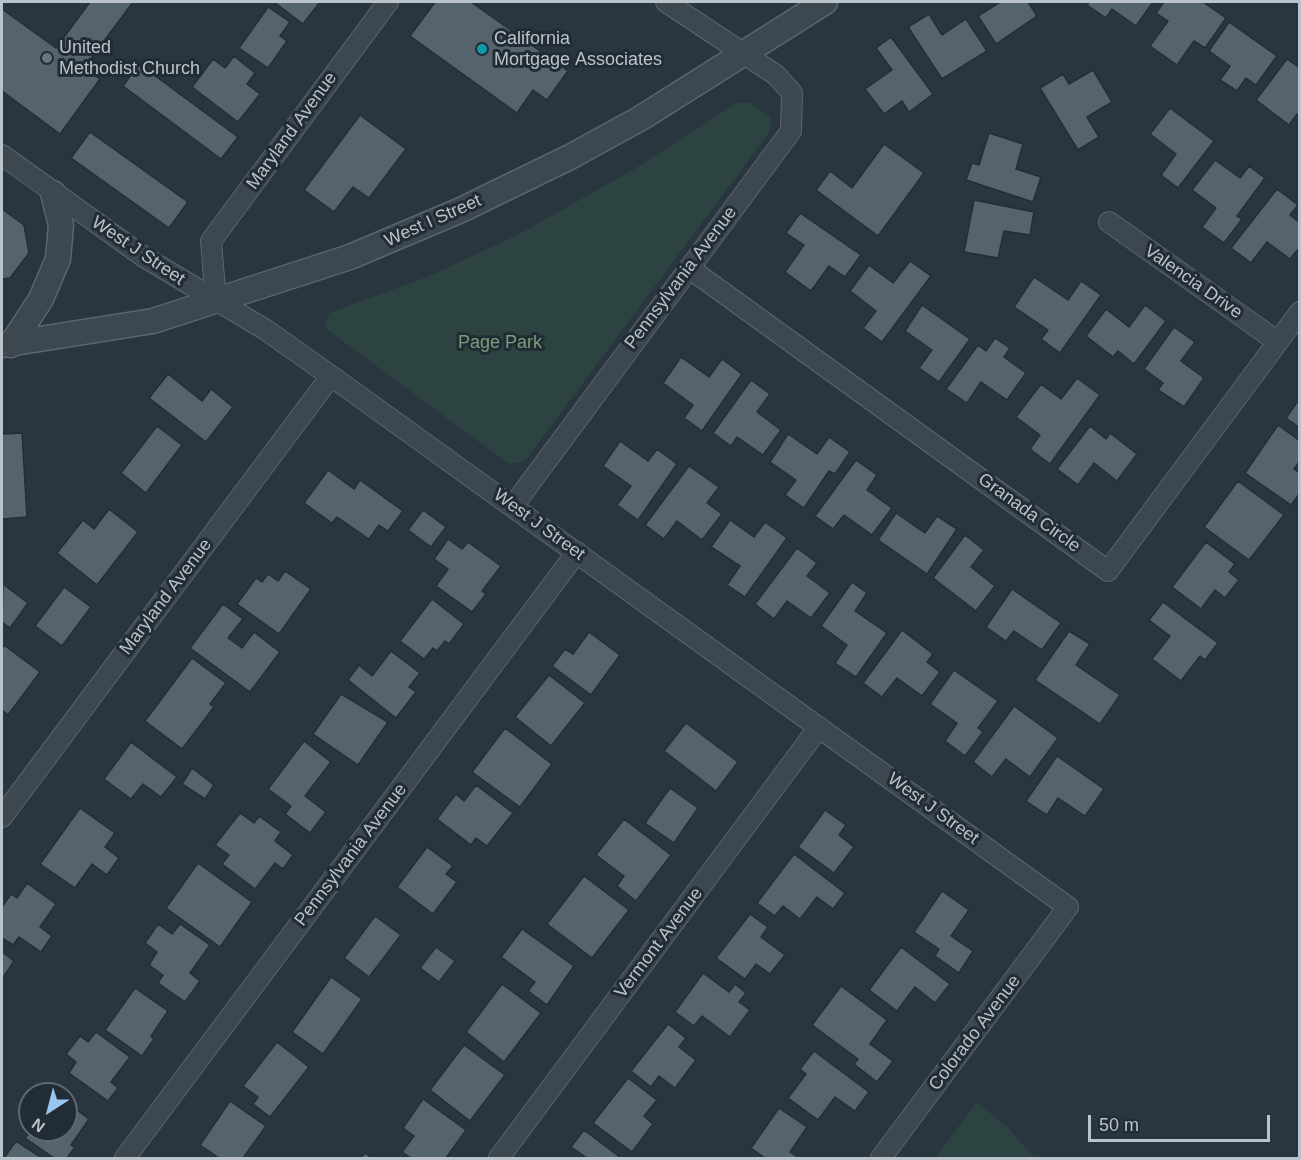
<!DOCTYPE html>
<html>
<head>
<meta charset="utf-8">
<style>
	body { margin:0 }
	#map { position:relative; width:1301px; height:1160px; overflow:hidden; background:#293640; font-family:Helvetica,sans-serif }
	canvas { display:block }
	.frame { position:absolute; inset:0; border:3px solid #bac2ca; pointer-events:none }
	.north { position:absolute; left:18px; top:1082px; width:60px; height:60px; box-sizing:border-box; background:#222c35; border:2px solid #5f6871; border-radius:50%; rotate:216deg; font-size:16px; font-weight:700; line-height:24px; text-align:center; color:#bac2ca }
	.north::after { content:''; display:block; margin:auto; width:21px; height:27px; background:#9ac7ef; clip-path:polygon(50% 0,100% 100%,50% 72%,0 100%) }
	.scale { position:absolute; left:1088px; top:1115px; width:182px; height:27px; box-sizing:border-box; border:3px solid #bac2ca; border-top:0; padding-left:8px; font-size:18px; line-height:21px; white-space:nowrap; color:#bac2ca; -webkit-text-stroke:4px #222c35; paint-order:stroke }
</style>
</head>
<body>
<div id="map">
<canvas width="1301" height="1160"></canvas>
<div class="frame"></div>
<div class="north">N</div>
<div class="scale">50 m</div>
</div>
<script>
const ctx = document.querySelector('canvas').getContext('2d');
ctx.lineJoin = 'round';
function fillPath(path, color) {
  ctx.fillStyle = color;
  ctx.fill(path, 'evenodd');
}
function poly(rows) {
  const path = new Path2D();
  for (const r of rows) {
    path.moveTo(r[0], r[1]);
    for (let i = 2; i < r.length; i += 2) path.lineTo(r[i], r[i + 1]);
  }
  return path;
}
function strokePath(path, color, width, dash) {
  ctx.strokeStyle = color;
  ctx.lineWidth = width;
  ctx.lineCap = dash ? 'butt' : 'round';
  ctx.setLineDash(dash || []);
  ctx.stroke(path);
}
function write(font, color, halo, rows, align = 'center') {
  ctx.font = font + ' Helvetica,sans-serif';
  ctx.lineWidth = 6;
  ctx.setLineDash([]);
  ctx.textBaseline = 'middle';
  ctx.strokeStyle = halo;
  ctx.fillStyle = color;
  for (const [text, x, y, turn = 0] of rows) {
    ctx.save();
    ctx.translate(x, y);
    ctx.rotate((+turn || 0) * Math.PI / 180);
    ctx.textAlign = isNaN(turn) ? turn : align;
    if (halo) ctx.strokeText(text, 0, 0);
    ctx.fillText(text, 0, 0);
    ctx.restore();
  }
}
const green = poly([
	[738,102,750,103,770,117,771,130,525,461,509,464,325,328,329,313,427,277,519,234,633,170],
	[977,1102,1008,1128,1035,1158,935,1158]
]);
const building = poly([
	[90,2,133,2,84,68,100,79,60,134,2,91,2,9,56,48,90,2],
	[274,2,320,2,303,24,274,2],
	[435,2,471,2,568,71,547,100,533,90,517,113,410,36,435,2],
	[1000,2,1028,2,1037,16,996,44,978,16,1000,2],
	[1089,2,1153,2,1136,26,1112,9,1106,18,1087,5,1089,2],
	[1164,2,1203,2,1226,18,1205,48,1194,41,1177,65,1150,46,1168,21,1156,13,1164,2],
	[268,7,290,22,280,36,287,41,268,68,239,48,268,7],
	[929,14,942,35,966,19,987,51,942,79,908,27,929,14],
	[1229,22,1277,56,1256,85,1246,78,1237,91,1220,80,1230,66,1209,51,1229,22],
	[891,37,933,94,909,112,902,101,884,114,865,89,892,70,876,48,891,37],
	[234,56,255,73,247,84,260,94,238,122,192,87,213,59,225,68,234,56],
	[1287,59,1300,68,1300,116,1297,114,1289,125,1256,100,1287,59],
	[139,64,238,137,221,159,123,86,139,64],
	[1093,70,1112,102,1087,117,1099,137,1078,150,1040,88,1063,74,1069,84,1093,70],
	[1170,108,1214,141,1178,188,1161,175,1176,154,1150,134,1170,108],
	[360,115,406,149,369,198,353,187,334,212,304,190,360,115],
	[90,132,188,202,169,228,71,158,90,132],
	[989,133,1023,144,1016,169,1041,177,1033,202,966,180,972,163,979,165,989,133],
	[884,144,924,173,878,236,816,190,830,171,852,188,884,144],
	[1215,160,1240,178,1249,166,1265,178,1237,216,1242,219,1224,243,1202,227,1216,208,1192,190,1215,160],
	[1277,189,1298,205,1290,215,1300,223,1300,247,1290,259,1267,242,1251,263,1231,248,1277,189],
	[974,200,1034,212,1030,235,1004,231,998,258,964,252,974,200],
	[2,209,24,225,29,253,10,278,2,279,2,209],
	[800,213,861,255,845,277,829,266,811,291,785,272,804,245,786,233,800,213],
	[910,261,931,276,882,342,863,328,876,311,850,291,869,265,893,283,910,261],
	[1034,277,1068,300,1081,281,1101,295,1060,353,1041,339,1048,330,1014,307,1034,277],
	[922,305,970,339,939,382,919,368,932,350,905,331,922,305],
	[1145,305,1166,321,1134,364,1118,351,1113,357,1086,336,1106,309,1129,327,1145,305],
	[1174,327,1195,342,1181,361,1204,378,1184,407,1158,390,1163,383,1144,369,1174,327],
	[995,338,1010,348,1004,357,1026,373,1007,400,981,382,967,403,946,389,978,345,986,351,995,338],
	[681,357,709,377,722,359,742,374,702,431,684,418,693,405,663,383,681,357],
	[168,374,202,401,211,389,233,407,206,442,149,398,168,374],
	[1077,378,1100,395,1050,464,1030,449,1040,435,1016,417,1041,384,1061,399,1077,378],
	[751,380,770,394,757,412,781,430,763,455,737,437,731,446,713,433,751,380],
	[1300,398,1300,428,1286,418,1300,398],
	[1278,425,1300,441,1300,461,1294,469,1300,473,1300,493,1291,505,1245,473,1278,425],
	[157,426,182,445,146,493,121,473,157,426],
	[1090,426,1106,439,1110,433,1137,454,1117,481,1094,463,1078,485,1057,469,1090,426],
	[22,433,27,517,2,519,2,434,22,433],
	[788,434,817,454,829,437,850,452,835,474,829,471,804,508,785,495,796,480,770,462,788,434],
	[620,441,648,461,657,449,677,464,638,520,617,505,631,486,603,466,620,441],
	[856,460,877,475,867,490,892,508,872,535,844,515,833,529,815,516,856,460],
	[689,466,719,487,707,503,722,514,702,540,677,521,664,539,645,525,689,466],
	[328,470,354,489,360,480,403,511,388,531,379,525,369,539,337,517,332,523,304,503,328,470],
	[1238,481,1284,515,1249,560,1204,527,1238,481],
	[109,509,138,532,97,585,57,553,83,520,94,529,109,509],
	[423,510,446,527,431,547,408,530,423,510],
	[896,513,925,533,937,516,957,529,927,574,878,540,896,513],
	[730,520,754,537,765,522,787,538,745,597,727,585,740,566,711,547,730,520],
	[965,535,984,550,971,567,995,586,976,611,933,578,965,535],
	[448,539,462,549,468,542,501,566,482,591,486,594,472,612,436,586,448,569,434,559,448,539],
	[1206,542,1235,564,1229,572,1239,580,1225,598,1215,590,1201,609,1172,587,1206,542],
	[797,548,817,563,807,576,830,593,811,618,787,601,774,619,755,604,797,548],
	[285,571,311,589,279,634,237,604,256,578,262,582,268,574,278,581,285,571],
	[852,582,867,593,855,611,887,633,856,677,835,663,847,645,821,626,852,582],
	[3,584,28,603,10,628,2,622,3,584],
	[64,587,91,607,62,646,35,626,64,587],
	[1012,589,1061,623,1042,650,1014,631,1006,641,986,627,1012,589],
	[432,599,464,624,449,644,445,641,437,651,433,648,424,659,400,641,432,599],
	[1163,602,1218,643,1205,660,1200,656,1181,681,1152,659,1170,636,1149,620,1163,602],
	[223,604,243,619,228,638,242,648,254,632,280,652,250,692,190,648,223,604],
	[902,630,933,654,927,662,940,672,922,696,897,678,882,697,863,683,902,630],
	[1069,631,1090,644,1076,665,1120,695,1100,724,1035,680,1069,631],
	[589,632,620,655,591,695,552,666,565,649,573,654,589,632],
	[4,645,40,672,8,715,2,710,2,649,4,645],
	[391,651,420,673,409,687,416,692,396,718,348,680,359,665,372,676,391,651],
	[192,658,226,683,210,704,214,707,182,749,145,721,192,658],
	[954,670,998,701,978,728,983,732,965,756,945,741,957,723,930,704,954,670],
	[549,675,585,703,551,746,515,717,549,675],
	[341,694,388,722,358,765,313,734,341,694],
	[1014,706,1058,738,1030,777,1006,759,992,777,973,762,1014,706],
	[686,723,738,762,716,791,664,751,686,723],
	[505,728,552,764,520,807,472,772,505,728],
	[304,741,331,762,305,796,326,812,310,833,285,814,291,806,268,789,304,741],
	[131,742,177,777,161,797,143,784,131,799,104,779,131,742],
	[1057,756,1104,789,1085,816,1058,798,1047,815,1026,801,1057,756],
	[192,768,214,785,205,799,182,784,192,768],
	[476,785,513,813,487,846,476,838,471,845,437,819,456,794,464,801,476,785],
	[670,788,698,808,674,843,645,823,670,788],
	[80,808,115,833,105,847,119,858,107,875,92,864,75,888,40,864,80,808],
	[825,810,846,825,839,835,854,847,834,873,798,847,825,810],
	[240,813,254,823,259,816,281,832,275,841,293,855,283,869,275,863,255,889,222,864,229,855,215,845,240,813],
	[624,819,671,855,636,901,617,886,624,876,596,855,624,819],
	[427,847,453,866,446,874,457,882,433,914,397,887,427,847],
	[794,854,845,893,833,909,817,897,800,919,783,906,775,916,757,903,794,854],
	[198,863,252,902,220,947,166,908,198,863],
	[584,876,629,910,592,958,547,924,584,876],
	[27,883,56,904,40,927,52,936,41,952,19,937,13,945,2,938,2,907,11,894,17,898,27,883],
	[942,891,969,910,951,936,973,951,959,973,935,956,939,949,914,932,942,891],
	[750,914,768,927,761,937,785,955,770,974,756,964,745,979,716,958,750,914],
	[375,916,401,935,369,977,344,958,375,916],
	[158,924,172,934,180,924,210,945,190,973,200,981,185,1002,158,983,163,975,149,965,157,952,145,943,158,924],
	[522,929,574,966,547,1005,528,991,535,982,501,957,522,929],
	[436,947,455,961,439,982,420,968,436,947],
	[901,947,950,984,935,1003,915,987,897,1011,869,990,901,947],
	[2,952,14,961,2,979,2,952],
	[703,973,729,992,735,984,746,993,739,1002,750,1010,730,1037,702,1016,694,1026,675,1012,703,973],
	[331,977,362,999,323,1054,292,1032,331,977],
	[502,984,541,1013,504,1062,466,1032,502,984],
	[841,986,887,1020,870,1044,893,1061,877,1082,854,1064,858,1059,812,1025,841,986],
	[135,988,168,1011,151,1036,154,1039,142,1056,105,1030,135,988],
	[668,1024,686,1038,679,1047,696,1060,675,1088,659,1076,651,1087,631,1071,668,1024],
	[96,1032,130,1057,111,1082,118,1088,108,1101,69,1073,76,1062,66,1054,80,1036,88,1042,96,1032],
	[277,1042,309,1067,270,1117,253,1104,258,1097,243,1086,277,1042],
	[464,1045,505,1075,470,1121,430,1090,464,1045],
	[814,1051,869,1092,855,1111,835,1097,818,1120,788,1098,806,1074,800,1069,814,1051],
	[628,1078,657,1100,644,1116,653,1124,632,1152,593,1123,628,1078],
	[423,1099,466,1130,446,1158,411,1158,402,1152,414,1136,403,1128,423,1099],
	[230,1101,266,1126,243,1158,219,1158,200,1145,230,1101],
	[66,1102,89,1119,71,1145,75,1147,67,1158,54,1158,25,1138,31,1130,66,1130,66,1102],
	[779,1108,807,1127,790,1152,799,1158,765,1158,751,1148,779,1108],
	[584,1130,621,1158,587,1158,571,1147,584,1130],
	[16,1141,42,1158,4,1158,16,1141],
	[365,1153,372,1158,361,1158,365,1153]
]);
const minor = poly([
	[2,155,144,257,266,330,331,376,1068,907,881,1158],
	[1109,222,1278,342],
	[689,268,1108,571,1300,312],
	[216,302,211,241,388,2],
	[513,506,791,131,792,93,776,75,666,2],
	[2,817,331,376],
	[125,1158,577,552],
	[499,1158,819,727]
]);
const tertiary = poly([
	[2,345,153,321,350,257,461,210,570,157,641,118,825,2],
	[11,345,41,299,58,259,61,225,53,193]
]);
const markers = [
	[482,49,6,"#0f9aa8"],
	[47,58,6,"#6b7280"]
];
const poiNames = [
	["California",494,39],
	["Mortgage Associates",494,60],
	["United",59,48],
	["Methodist Church",59,69]
];
const streetNames = [
	["Maryland Avenue",292,131,-54],
	["West I Street",433,221,-24],
	["West J Street",138,251,34],
	["Pennsylvania Avenue",681,278,-53],
	["Valencia Drive",1193,282,35],
	["Granada Circle",1029,513,36],
	["West J Street",539,525,36],
	["Maryland Avenue",166,597,-53],
	["West J Street",933,809,36],
	["Pennsylvania Avenue",351,855,-53],
	["Vermont Avenue",659,943,-53],
	["Colorado Avenue",975,1033,-53]
];
const parkNames = [
	["Page Park",500,343]
];
fillPath(green, '#2c4341');
fillPath(building, '#54636c');
strokePath(building, '#242e37', 1.5);
strokePath(minor, '#5b656d', 22);
strokePath(tertiary, '#5b656d', 27);
strokePath(minor, '#3d4750', 20);
strokePath(tertiary, '#3d4750', 24);
for (const [x, y, r, color] of markers) {
  const dot = new Path2D();
  dot.arc(x, y, r, 0, 2 * Math.PI);
  ctx.fillStyle = color;
  ctx.fill(dot);
  strokePath(dot, '#222c35', 2);
}
write('18px', '#bac2ca', '#222c35', poiNames, 'left');
write('18px', '#bac2ca', '#222c35', streetNames);
write('18px', '#7a9e7d', '#222c35', parkNames);
</script>
</body>
</html>
